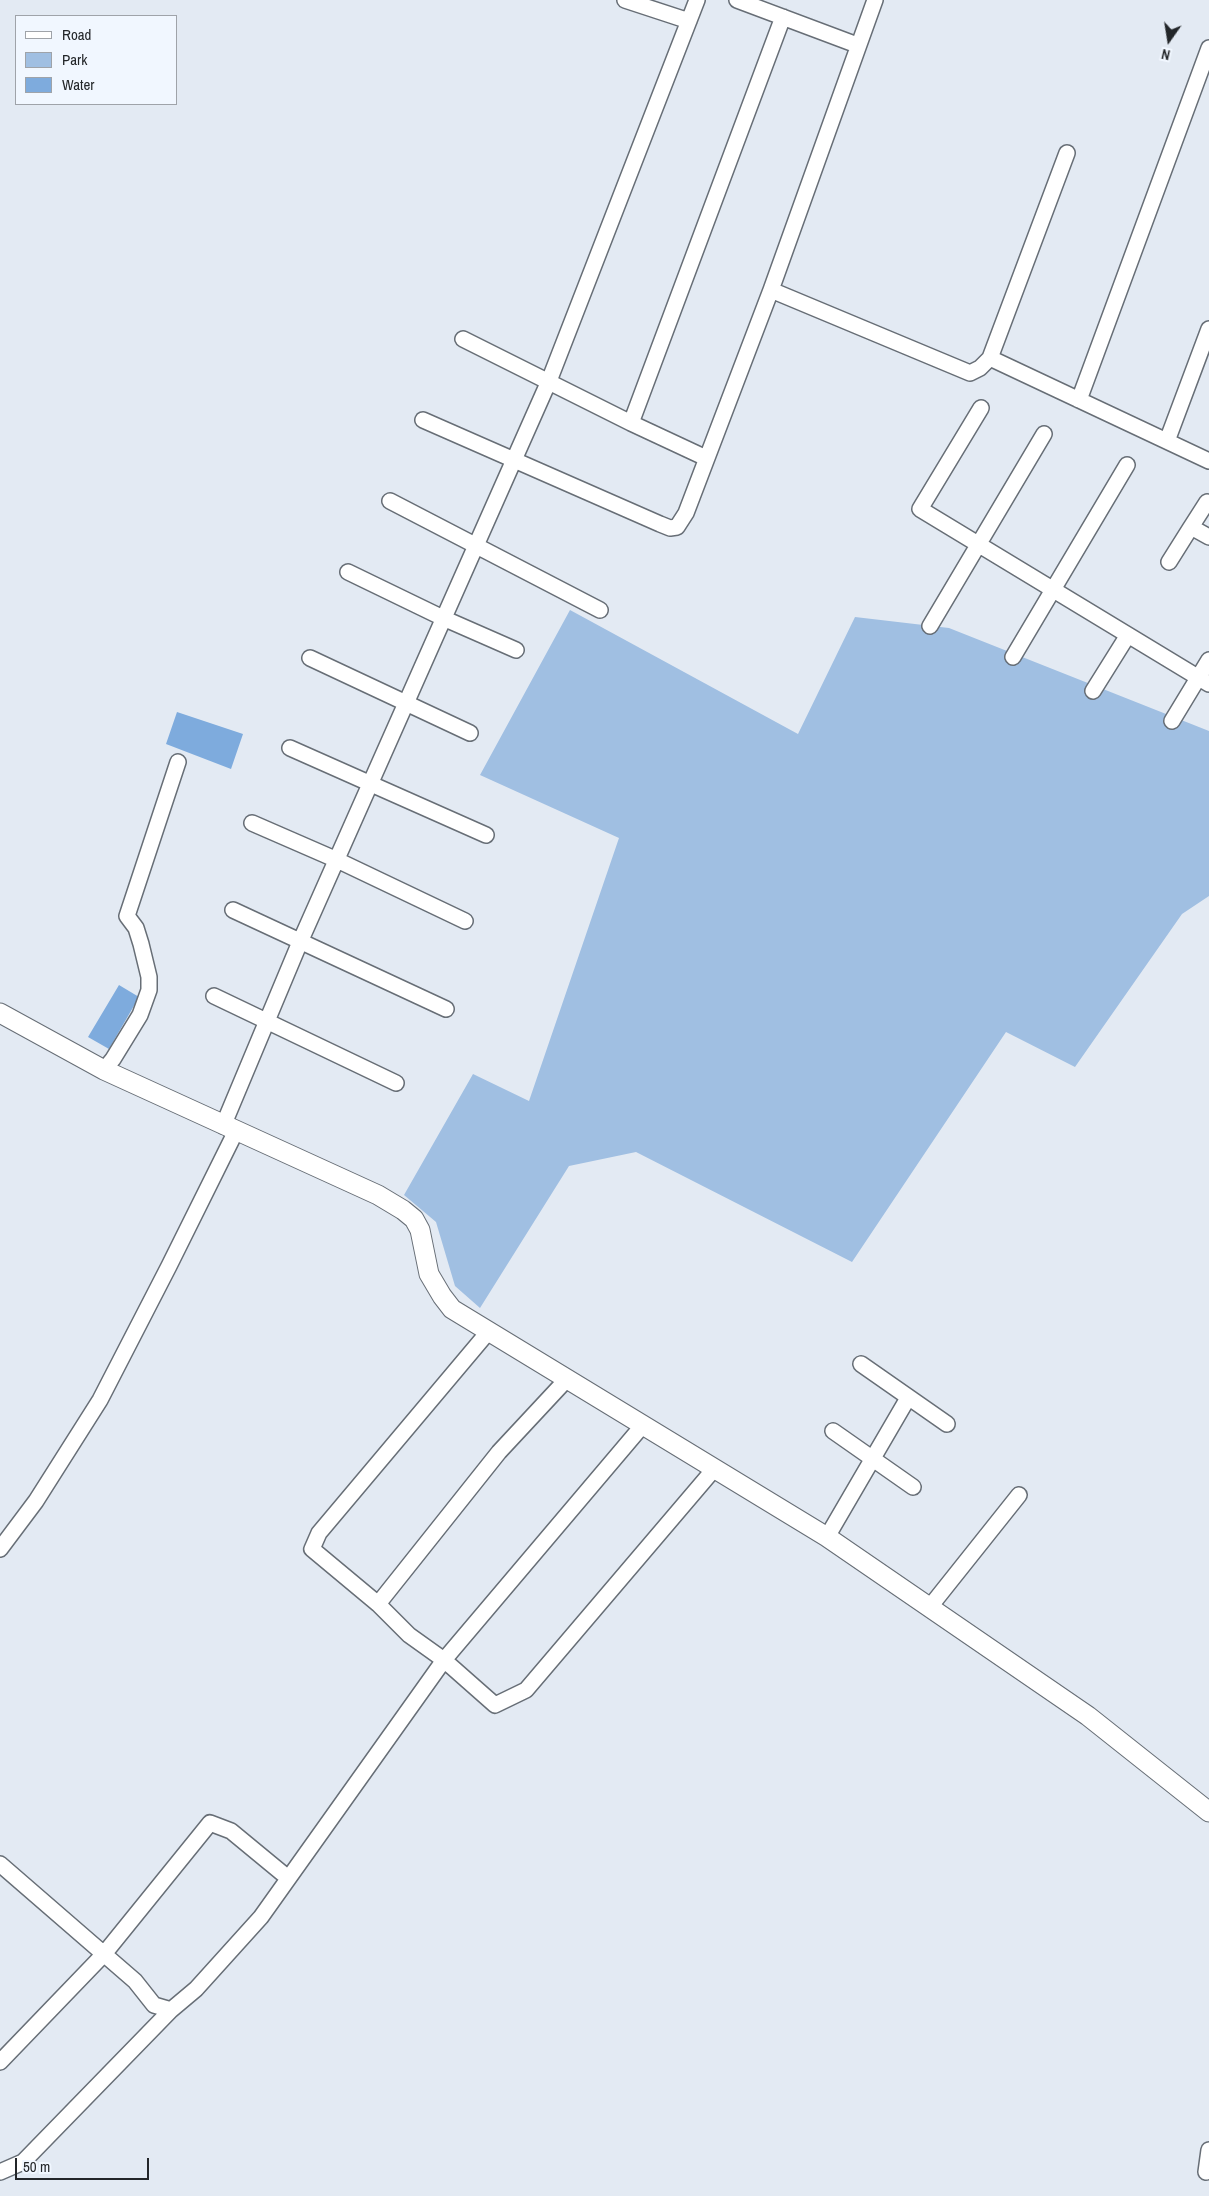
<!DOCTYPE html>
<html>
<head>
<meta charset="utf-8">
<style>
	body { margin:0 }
	#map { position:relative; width:1209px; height:2196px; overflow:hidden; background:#e3eaf3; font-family:"Archivo Narrow",sans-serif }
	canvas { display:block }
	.legend { position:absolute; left:15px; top:15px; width:162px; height:90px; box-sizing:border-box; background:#f1f7ff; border:1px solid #9fa3a9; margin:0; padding:6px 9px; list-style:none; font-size:15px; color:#232629 }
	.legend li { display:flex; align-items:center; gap:10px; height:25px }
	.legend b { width:25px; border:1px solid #9fa3a9 }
	.north { position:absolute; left:1144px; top:15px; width:50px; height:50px; -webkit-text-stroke:4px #f1f7ff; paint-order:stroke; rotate:193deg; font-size:14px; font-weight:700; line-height:20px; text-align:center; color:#232629 }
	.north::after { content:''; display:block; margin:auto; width:18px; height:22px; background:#232629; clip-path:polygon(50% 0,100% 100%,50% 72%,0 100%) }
	.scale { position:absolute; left:15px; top:2158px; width:134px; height:22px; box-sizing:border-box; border:2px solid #232629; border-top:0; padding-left:6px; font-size:15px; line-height:18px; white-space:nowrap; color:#232629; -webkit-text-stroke:4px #f1f7ff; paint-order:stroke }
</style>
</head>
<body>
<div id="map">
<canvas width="1209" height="2196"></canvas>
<ul class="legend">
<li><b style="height:6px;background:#fff"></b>Road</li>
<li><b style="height:14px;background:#a0bfe2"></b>Park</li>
<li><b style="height:14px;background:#7eabdd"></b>Water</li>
</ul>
<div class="north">N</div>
<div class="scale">50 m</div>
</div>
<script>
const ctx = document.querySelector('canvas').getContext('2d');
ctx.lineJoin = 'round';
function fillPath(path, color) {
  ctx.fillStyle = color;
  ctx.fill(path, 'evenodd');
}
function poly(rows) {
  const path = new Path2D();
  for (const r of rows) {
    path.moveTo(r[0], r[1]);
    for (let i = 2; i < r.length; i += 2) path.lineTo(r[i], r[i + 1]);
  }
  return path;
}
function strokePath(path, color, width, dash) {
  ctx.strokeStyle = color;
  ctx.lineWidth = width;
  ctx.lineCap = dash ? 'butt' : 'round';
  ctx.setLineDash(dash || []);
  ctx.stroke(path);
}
const green = poly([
	[570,610,798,734,855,617,949,628,1209,731,1209,896,1182,914,1075,1067,1006,1032,852,1262,636,1152,569,1166,480,1308,455,1286,436,1222,404,1195,473,1074,529,1101,619,838,480,775]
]);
const water = poly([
	[177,712,243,734,231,769,166,744],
	[119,985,139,997,109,1049,88,1037]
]);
const minor = poly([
	[625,0,689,21],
	[737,0,857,45],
	[771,290,970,373,980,368,990,358,1209,461],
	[463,339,631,423,706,458],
	[990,358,1067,153],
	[1079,400,1209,48],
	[981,408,920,509,1209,684],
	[423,420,660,524,670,528,677,527,686,513,771,290,875,0],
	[631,423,783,17],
	[1167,441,1209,329],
	[390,501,600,610],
	[1207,502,1191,527,1209,537],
	[1169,562,1191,527],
	[348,572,443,618,516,650],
	[930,626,1044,434],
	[1013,657,1127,465],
	[310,658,470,733],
	[1093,691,1128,635],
	[1172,721,1209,660],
	[290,748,486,835],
	[252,823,337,860,465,921],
	[233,910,446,1009],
	[214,996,396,1083],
	[104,1070,113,1059,140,1015,149,990,149,977,141,944,136,928,127,916,178,762],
	[223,1126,300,942,549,381,697,0],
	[489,1331,319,1533,312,1549,378,1604,409,1635,444,1660,495,1705,526,1690,715,1468],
	[861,1364,947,1424],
	[833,1431,913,1487],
	[827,1537,908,1398],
	[0,1549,36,1501,100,1400,169,1266,236,1131],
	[378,1604,499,1452,567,1379],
	[929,1608,1019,1495],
	[0,1864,135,1981,154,2005,171,2010,196,1989,261,1917,444,1660,643,1425],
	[0,2062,104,1954,210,1823,231,1831,288,1878],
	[0,2172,23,2162,171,2010],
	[1206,2172,1209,2150]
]);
const tertiary = poly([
	[0,1013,104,1070,378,1195,403,1210,414,1219,420,1230,429,1274,442,1296,452,1309,827,1537,1088,1716,1209,1812]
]);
fillPath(green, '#a0bfe2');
fillPath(water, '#7eabdd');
strokePath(minor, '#676e76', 18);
strokePath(tertiary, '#676e76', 21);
strokePath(minor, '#fff', 15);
strokePath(tertiary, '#fff', 19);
</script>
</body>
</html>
